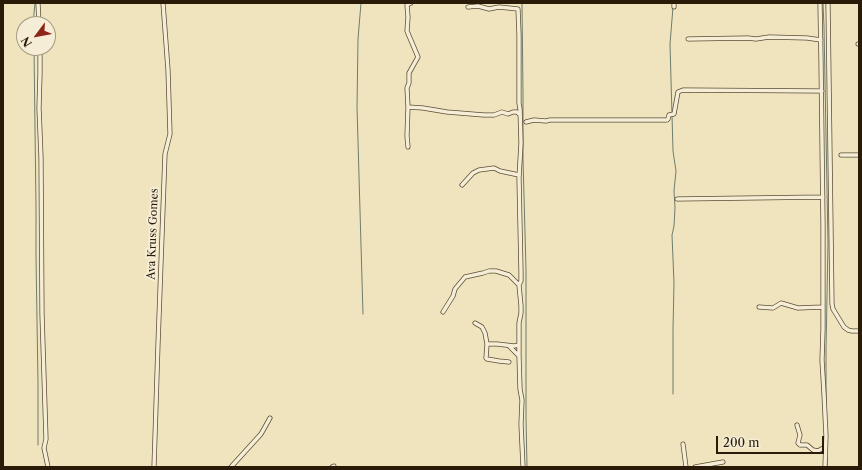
<!DOCTYPE html>
<html>
<head>
<meta charset="utf-8">
<style>
	body { margin:0 }
	#map { position:relative; width:862px; height:470px; overflow:hidden; background:#f0e4be; font-family:"Libre Caslon Text",serif }
	canvas { display:block }
	.frame { position:absolute; inset:0; border:4px solid #291b08; pointer-events:none }
	.north { position:absolute; left:16px; top:16px; width:40px; height:40px; box-sizing:border-box; background:#f5edd5; border:1px solid #a39983; border-radius:50%; rotate:238deg; font-size:11px; font-weight:700; line-height:16px; text-align:center; color:#291b08 }
	.north::after { content:''; display:block; margin:auto; width:14px; height:18px; background:#8f2418; clip-path:polygon(50% 0,100% 100%,50% 72%,0 100%) }
	.scale { position:absolute; left:716px; top:436px; width:108px; height:18px; box-sizing:border-box; border:2px solid #291b08; border-top:0; padding-left:5px; font-size:12px; line-height:14px; white-space:nowrap; color:#291b08; -webkit-text-stroke:3px #f5edd5; paint-order:stroke }
</style>
</head>
<body>
<div id="map">
<canvas width="862" height="470"></canvas>
<div class="frame"></div>
<div class="north">N</div>
<div class="scale">200 m</div>
</div>
<script>
const ctx = document.querySelector('canvas').getContext('2d');
ctx.lineJoin = 'round';
function poly(rows) {
  const path = new Path2D();
  for (const r of rows) {
    path.moveTo(r[0], r[1]);
    for (let i = 2; i < r.length; i += 2) path.lineTo(r[i], r[i + 1]);
  }
  return path;
}
function strokePath(path, color, width, dash) {
  ctx.strokeStyle = color;
  ctx.lineWidth = width;
  ctx.lineCap = dash ? 'butt' : 'round';
  ctx.setLineDash(dash || []);
  ctx.stroke(path);
}
function write(font, color, halo, rows, align = 'center') {
  ctx.font = font + ' "Libre Caslon Text",serif';
  ctx.lineWidth = 4;
  ctx.setLineDash([]);
  ctx.textBaseline = 'middle';
  ctx.strokeStyle = halo;
  ctx.fillStyle = color;
  for (const [text, x, y, turn = 0] of rows) {
    ctx.save();
    ctx.translate(x, y);
    ctx.rotate((+turn || 0) * Math.PI / 180);
    ctx.textAlign = isNaN(turn) ? turn : align;
    if (halo) ctx.strokeText(text, 0, 0);
    ctx.fillText(text, 0, 0);
    ctx.restore();
  }
}
const stream = poly([
	[361,3,358,39,357,107,363,314],
	[522,3,523,93,523,159,526,270,526,418,527,467],
	[823,3,824,27,828,243,826,349,826,408],
	[673,7,670,44,673,151,676,171,674,191,675,208,674,226,672,235,674,283,673,329,673,394],
	[33,24,35,3],
	[34,48,36,208,36,257,38,383,38,445],
	[827,458,827,467]
]);
const minor = poly([
	[38,3,39,24],
	[820,3,821,61,823,225,823,329,822,360,824,394,826,436,825,467],
	[828,3,832,304,833,309,844,327,848,330,852,331,859,331],
	[468,7,478,6,489,9,499,7,518,9,519,35,519,103,520,109,521,143,519,178,521,272,521,281,519,285,521,306,521,313,519,323,519,356,520,389,522,400,521,424,523,467],
	[674,7,674,3],
	[688,39,748,38,756,39,769,37,807,38,821,40],
	[858,44,859,44],
	[40,48,40,74,39,108,41,157,42,314,46,439,44,448,48,467],
	[408,107,407,88,409,83,409,73,418,57,407,31,408,17,407,5,411,3],
	[526,122,534,120,546,121,550,120,667,120,668,119,669,115,674,114,678,92,683,90,822,91],
	[408,147,407,136,408,107,423,108,447,112,484,115,494,115,502,112,508,114,513,112,517,112,520,115],
	[841,155,859,155],
	[462,185,473,173,479,170,494,168,500,171,519,175],
	[677,199,823,197],
	[759,307,773,308,781,303,798,308,822,307],
	[443,312,453,296,455,289,465,277,483,273,489,271,496,271,509,275,519,285],
	[475,323,482,327,485,333,487,344,486,358,487,359,499,361,509,362],
	[487,344,497,344,514,346,519,345],
	[509,346,519,356],
	[797,425,800,435,798,443,800,445,807,445,813,450,818,451,825,447],
	[683,444,686,467],
	[154,467,158,344,165,154,170,134,168,70,163,3],
	[231,467,261,434,270,418],
	[332,467,334,466],
	[695,467,723,462]
]);
const streetNames = [
	["Ava Kruss Gomes",153,234,-88]
];
strokePath(stream, '#6d7d6d', 1);
strokePath(minor, '#5b4d36', 5);
strokePath(minor, '#f5edd5', 3.5);
write('11px', '#291b08', '#f5edd5', streetNames);
</script>
</body>
</html>
